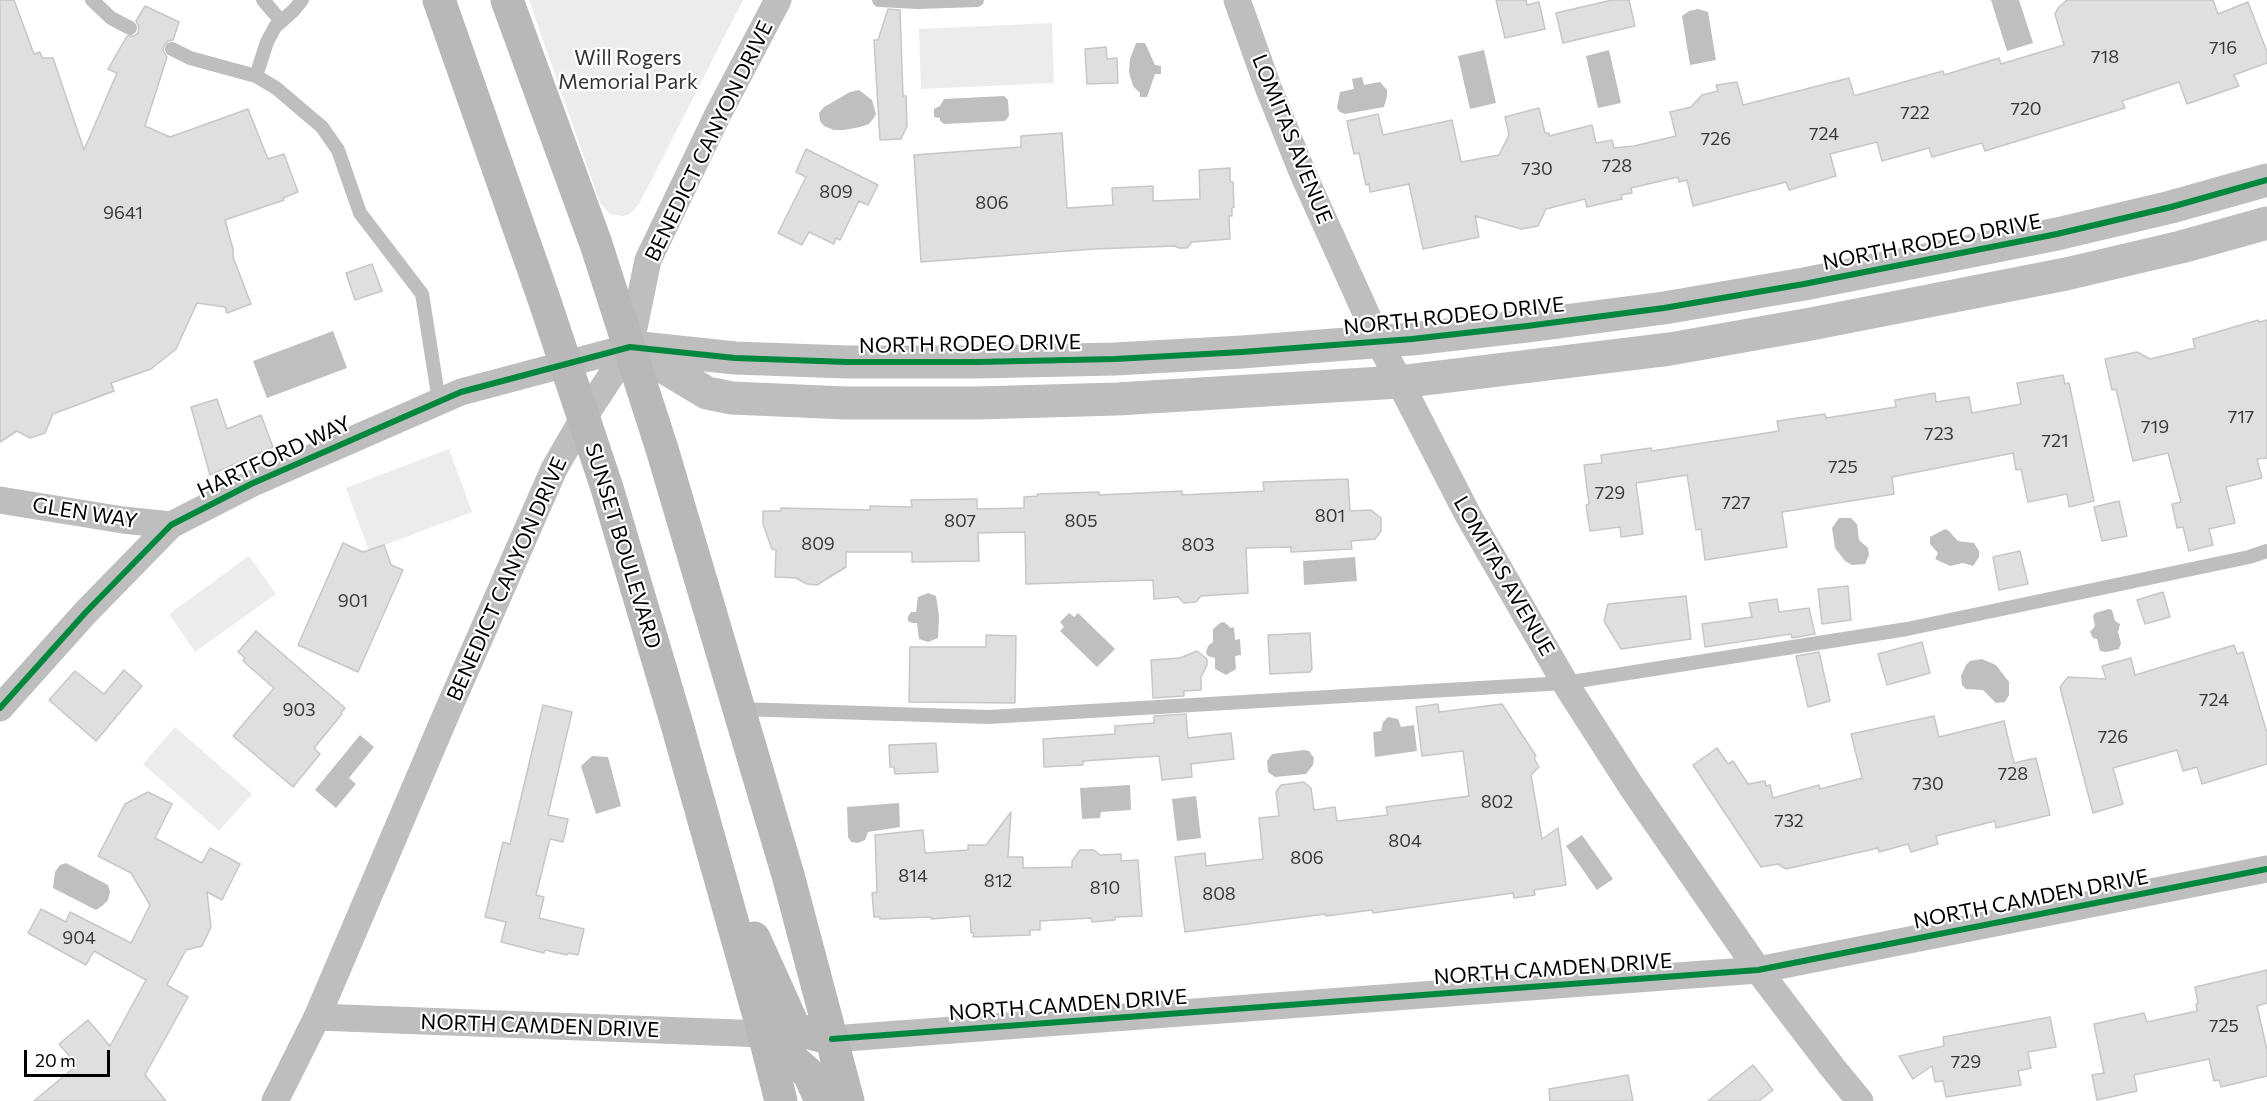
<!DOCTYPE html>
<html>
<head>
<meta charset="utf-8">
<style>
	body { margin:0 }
	#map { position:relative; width:2267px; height:1101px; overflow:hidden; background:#fff; font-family:Commissioner,sans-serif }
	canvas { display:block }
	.scale { position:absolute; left:24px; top:1050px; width:86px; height:27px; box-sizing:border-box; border:3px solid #000; border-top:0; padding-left:8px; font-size:18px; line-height:21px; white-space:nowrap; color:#000; -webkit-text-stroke:4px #fff; paint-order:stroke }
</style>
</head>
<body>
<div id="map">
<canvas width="2267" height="1101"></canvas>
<div class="scale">20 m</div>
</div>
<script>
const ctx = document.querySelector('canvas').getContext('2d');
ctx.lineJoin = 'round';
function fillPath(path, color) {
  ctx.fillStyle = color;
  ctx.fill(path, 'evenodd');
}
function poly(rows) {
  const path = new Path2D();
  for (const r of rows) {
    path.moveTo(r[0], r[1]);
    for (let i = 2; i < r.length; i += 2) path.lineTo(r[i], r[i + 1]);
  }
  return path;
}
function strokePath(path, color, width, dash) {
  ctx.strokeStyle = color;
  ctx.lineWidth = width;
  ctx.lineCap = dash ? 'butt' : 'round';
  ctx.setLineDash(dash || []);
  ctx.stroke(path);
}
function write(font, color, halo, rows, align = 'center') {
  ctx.font = font + ' Commissioner,sans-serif';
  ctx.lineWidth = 4.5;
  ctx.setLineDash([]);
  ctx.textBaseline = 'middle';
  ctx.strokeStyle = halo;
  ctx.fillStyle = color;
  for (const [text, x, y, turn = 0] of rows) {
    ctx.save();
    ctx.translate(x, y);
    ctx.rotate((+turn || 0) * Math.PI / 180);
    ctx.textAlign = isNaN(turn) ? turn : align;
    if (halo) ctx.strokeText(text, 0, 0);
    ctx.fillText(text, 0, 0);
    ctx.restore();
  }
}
const green = poly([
	[529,0,743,0,639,204,630,214,623,216,610,214,600,203],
	[1052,23,1054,83,921,89,919,29],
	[449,449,472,512,369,551,346,488],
	[249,556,276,594,195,652,169,614],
	[175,727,252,794,219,831,143,764]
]);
const water = poly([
	[1991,0,2019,0,2033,43,2007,51],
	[1698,9,1708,12,1716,60,1690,65,1682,16,1689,11],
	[1136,43,1145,43,1155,65,1161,66,1161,74,1155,74,1147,97,1140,97,1140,93,1133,86,1129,72,1130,59],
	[1484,50,1496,103,1470,109,1458,56],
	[1609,50,1621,103,1598,108,1586,56],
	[1362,77,1364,85,1380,82,1387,90,1387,96,1384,107,1345,114,1340,112,1337,108,1340,92,1354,89,1352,79],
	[859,90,872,100,876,114,873,119,869,124,860,127,844,130,834,130,824,126,820,121,819,113,824,107,850,92],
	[1004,96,1008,100,1009,116,1005,121,944,124,940,121,940,118,934,117,934,109,940,106,944,99],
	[333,331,347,368,267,398,253,361],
	[1839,518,1851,518,1857,524,1859,540,1868,548,1869,555,1865,564,1852,565,1845,561,1835,548,1832,528],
	[1945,529,1949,531,1958,541,1974,543,1979,551,1979,557,1973,566,1963,563,1950,566,1935,559,1938,553,1930,544,1930,537],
	[1355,557,1357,581,1304,585,1303,561],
	[928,593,936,596,939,616,938,638,928,642,919,639,917,623,912,623,908,621,908,617,911,612,916,612,918,597],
	[2109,609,2112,610,2115,621,2120,624,2118,632,2121,643,2119,649,2106,652,2100,651,2097,639,2093,638,2090,632,2095,626,2093,616,2095,613],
	[1069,613,1074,617,1078,613,1115,649,1097,667,1060,631,1064,627,1060,622],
	[1224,622,1231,628,1234,627,1235,640,1240,639,1241,655,1235,656,1236,669,1226,675,1215,669,1215,658,1208,656,1206,653,1208,646,1213,642,1213,629,1220,623],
	[1982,659,1996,665,2009,682,2009,695,2005,702,1996,703,1983,690,1966,689,1962,685,1961,676,1966,665,1970,661],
	[1388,717,1398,719,1401,727,1414,725,1417,751,1375,757,1373,732,1381,731,1383,722],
	[360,735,374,747,349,778,356,784,336,808,315,790],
	[1304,750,1309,751,1314,758,1313,765,1306,774,1275,777,1268,772,1267,761,1272,754],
	[592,756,608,757,621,806,596,814,581,766],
	[1130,785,1131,810,1101,812,1100,818,1082,819,1080,788],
	[1196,796,1201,838,1177,841,1172,799],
	[899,803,900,827,868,832,865,840,858,843,851,842,848,837,847,807],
	[1582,835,1613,879,1597,890,1566,846],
	[66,863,108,885,110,892,108,900,102,906,96,910,53,888,55,872,60,865]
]);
const building = poly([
	[0,0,14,0,34,54,40,52,42,58,53,58,84,150,117,73,108,69,127,36,134,36,138,33,139,27,136,21,145,6,179,22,173,40,168,41,164,46,163,50,167,57,145,126,170,137,248,109,268,159,284,154,298,192,283,198,284,200,225,220,233,249,233,257,251,304,227,313,225,307,197,303,176,349,151,369,111,383,114,391,53,414,45,433,30,438,17,431,0,442,0,0],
	[1496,0,1526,0,1527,5,1539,2,1545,29,1505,38,1496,0],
	[1612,0,1629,0,1635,26,1563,43,1556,13,1612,0],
	[2067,0,2213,0,2218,14,2248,2,2267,52,2267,63,2234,75,2239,86,2187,104,2179,82,2122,101,2125,108,1985,151,1982,143,1932,157,1929,148,1882,161,1877,142,1830,154,1836,176,1789,190,1786,182,1693,206,1687,180,1679,182,1678,177,1631,188,1632,193,1621,195,1622,199,1587,207,1585,199,1546,209,1538,226,1521,229,1475,216,1479,237,1423,249,1409,184,1370,192,1369,184,1366,185,1359,153,1354,154,1347,121,1378,114,1383,135,1452,120,1461,162,1499,155,1509,135,1505,117,1539,108,1545,133,1549,133,1549,136,1592,125,1596,143,1612,140,1614,148,1634,146,1676,136,1670,112,1691,107,1702,95,1718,91,1716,85,1737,82,1743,105,1849,78,1854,95,1857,95,1943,71,1944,75,1999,58,2001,64,2064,45,2055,14,2058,8,2067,0],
	[888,9,900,10,903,96,906,96,907,126,901,139,880,140,874,40,878,40,888,9],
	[1106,47,1107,59,1117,58,1118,83,1087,84,1085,49,1106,47],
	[1062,133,1067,208,1113,205,1112,188,1153,186,1153,201,1200,199,1199,170,1230,168,1230,182,1233,182,1234,207,1232,208,1232,216,1229,216,1230,239,1192,242,1187,248,1179,248,1175,246,1094,249,921,262,914,155,1021,147,1021,136,1062,133],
	[806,149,878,185,868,205,859,201,840,240,836,238,834,244,809,232,802,245,778,233,806,177,796,172,806,149],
	[372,264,382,291,355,300,346,273,372,264],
	[2258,320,2259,322,2267,320,2267,458,2257,459,2262,478,2226,487,2235,523,2209,529,2213,545,2189,551,2183,527,2177,528,2172,504,2181,502,2168,453,2133,461,2116,389,2112,390,2105,359,2137,352,2150,359,2195,348,2193,339,2258,320],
	[2063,375,2065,384,2069,383,2094,501,2069,507,2067,494,2028,502,2021,469,2016,470,2013,453,1892,477,1894,494,1782,512,1787,547,1705,560,1701,529,1696,530,1687,475,1636,483,1643,534,1621,537,1620,527,1590,531,1586,505,1589,504,1584,465,1602,463,1601,455,1651,448,1652,451,1779,431,1777,421,1825,414,1826,418,1896,407,1895,400,1935,393,1936,402,1969,397,1972,413,2021,404,2017,383,2063,375],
	[217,399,227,429,261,415,273,447,210,475,191,407,217,399],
	[1348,479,1350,511,1371,510,1381,518,1381,531,1375,539,1351,541,1352,549,1291,552,1291,547,1246,548,1248,593,1201,596,1196,602,1184,603,1178,597,1154,599,1153,580,1026,584,1025,532,978,533,979,561,912,562,912,552,846,552,846,567,817,585,807,584,796,578,775,577,776,550,772,549,763,524,763,511,781,511,781,508,870,510,870,506,912,507,911,500,977,499,977,509,1024,508,1024,497,1038,496,1037,494,1099,492,1099,495,1182,491,1182,495,1264,491,1263,482,1348,479],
	[2119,501,2127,536,2102,541,2094,507,2119,501],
	[343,543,363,552,384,545,391,565,403,570,358,672,298,645,343,543],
	[2020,551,2028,584,1999,590,1993,557,2020,551],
	[1848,586,1851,620,1822,624,1818,589,1848,586],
	[2163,592,2170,617,2145,624,2137,600,2163,592],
	[1686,596,1691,639,1621,649,1604,621,1608,604,1686,596],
	[1777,599,1779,612,1809,608,1815,634,1792,638,1791,634,1705,647,1702,624,1752,617,1749,603,1777,599],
	[256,631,345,708,341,713,342,714,314,748,320,754,293,787,233,736,274,688,243,661,245,658,238,652,256,631],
	[1310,633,1312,669,1310,672,1270,674,1268,635,1310,633],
	[986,635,1016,636,1015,703,909,702,910,647,986,647,986,635],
	[1922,642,1930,673,1887,685,1878,654,1922,642],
	[2234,645,2237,654,2243,652,2267,733,2267,764,2202,784,2197,767,2183,771,2177,750,2113,768,2123,804,2093,813,2060,687,2068,677,2106,679,2102,666,2131,658,2135,675,2234,645],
	[1197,651,1207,659,1207,665,1201,677,1201,690,1184,691,1184,696,1153,698,1151,660,1180,658,1197,651],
	[1819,652,1830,701,1808,707,1796,656,1819,652],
	[124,670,142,686,96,741,49,700,75,671,104,694,124,670],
	[1438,704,1439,712,1502,704,1536,756,1534,758,1539,767,1531,775,1542,839,1558,828,1566,885,1534,890,1535,895,1514,898,1513,893,1373,913,1372,910,1326,916,1326,914,1185,932,1175,857,1205,853,1206,866,1263,859,1259,818,1279,816,1276,792,1281,785,1304,782,1311,788,1314,810,1335,807,1337,821,1388,815,1386,807,1469,796,1463,751,1422,756,1416,707,1438,704],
	[543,705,572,712,548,815,568,819,563,842,550,839,536,895,544,897,539,918,584,929,578,955,568,953,567,955,545,950,544,953,501,942,506,922,485,917,503,842,510,844,543,705],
	[1186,714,1188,738,1231,733,1234,759,1191,764,1192,777,1162,780,1159,756,1083,761,1083,765,1044,767,1043,739,1115,734,1115,726,1154,723,1154,716,1186,714],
	[1934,716,1939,737,2004,721,2014,763,2036,758,2050,815,1996,828,1995,821,1936,836,1938,844,1911,852,1908,844,1879,852,1878,848,1786,869,1778,864,1761,867,1693,765,1717,748,1728,764,1733,761,1748,784,1765,781,1766,786,1770,785,1773,798,1819,785,1820,789,1862,778,1851,734,1934,716],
	[936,743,938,772,895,774,894,767,890,767,889,745,936,743],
	[148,792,172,804,155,838,202,863,210,848,240,864,222,900,207,892,211,927,202,946,186,950,167,985,188,997,145,1075,166,1101,34,1101,77,1065,59,1044,88,1020,110,1046,146,980,94,951,86,965,28,933,41,909,66,922,70,912,131,943,150,905,131,873,98,856,125,804,148,792],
	[1011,812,1008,857,1023,857,1023,868,1072,867,1072,861,1080,850,1094,850,1100,855,1121,854,1121,861,1138,860,1142,916,1115,917,1115,920,1092,922,1091,918,1040,921,1040,930,1030,930,1030,935,973,937,974,933,971,933,970,916,931,919,931,917,880,919,880,917,874,917,872,893,877,892,875,835,923,830,925,853,968,850,968,845,986,845,1011,812],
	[2267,970,2267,1003,2257,1006,2267,1050,2267,1076,2221,1087,2219,1080,2214,1081,2209,1059,2134,1075,2137,1091,2097,1100,2092,1075,2104,1073,2094,1024,2144,1013,2147,1022,2197,1011,2196,1004,2198,1003,2195,987,2267,970],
	[2050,1017,2056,1047,2028,1052,2031,1068,2018,1071,2021,1085,1946,1097,1943,1081,1935,1082,1932,1066,1913,1079,1899,1056,1944,1046,1943,1037,2050,1017],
	[1753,1065,1773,1090,1759,1101,1708,1101,1753,1065],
	[1628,1075,1633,1101,1550,1101,1549,1089,1628,1075]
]);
const service = poly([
	[92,0,111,18,130,28],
	[263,0,281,21],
	[879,0,918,2,977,0],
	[172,49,190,58,256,76,276,88,322,127,338,150,360,213,422,294,439,401],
	[256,76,267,42,275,27,294,10,302,0],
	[739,709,989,717,1565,683,1907,629,2249,557,2267,551]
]);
const minor = poly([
	[1237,0,1268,87,1303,174,1379,342,1468,515,1565,683,1631,786,1758,970,1832,1067,1860,1101],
	[0,500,123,520,171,525],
	[0,708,86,612,171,525,251,484,461,392,630,347],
	[317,1017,764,1034],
	[832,1039,1758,970,2267,869],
	[275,1101,317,1017,448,710,554,469,584,417,630,347,648,260,718,114,778,0]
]);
const tertiary = poly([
	[630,347,707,393,732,398,846,403,977,403,1117,399,1399,382,1670,349,1811,324,2066,274,2181,247,2267,223],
	[641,348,735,358,847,362,976,362,1115,359,1242,352,1412,339,1527,326,1664,308,1804,284,2057,234,2171,207,2267,180]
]);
const secondary = poly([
	[439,0,544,299,607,488,678,728,764,1034,781,1101],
	[507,0,596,244,662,449,788,875,848,1101],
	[754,938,795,1029,832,1039],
	[764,1034,809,1074,821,1101]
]);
const cycleway = poly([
	[0,708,86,612,171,525,251,484,461,392,630,347,735,358,847,362,976,362,1115,359,1242,352,1412,339,1527,326,1664,308,1804,284,2057,234,2171,207,2267,180],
	[832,1039,1758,970,2267,869]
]);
const numberNames = [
	["716",2223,48],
	["718",2105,57],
	["720",2026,109],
	["722",1915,113],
	["724",1824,134],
	["726",1716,139],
	["728",1617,166],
	["730",1537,169],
	["809",836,192],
	["806",992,203],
	["9641",123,213],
	["717",2241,417],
	["719",2155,427],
	["723",1939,434],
	["721",2055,441],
	["725",1843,467],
	["729",1610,493],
	["727",1736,503],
	["801",1330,516],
	["807",960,521],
	["805",1081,521],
	["809",818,544],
	["803",1198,545],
	["901",353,601],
	["724",2214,700],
	["903",299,710],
	["726",2113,737],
	["728",2013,774],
	["730",1928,784],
	["802",1497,802],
	["732",1789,821],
	["804",1405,841],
	["806",1307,858],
	["814",913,876],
	["812",998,881],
	["810",1105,888],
	["808",1219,894],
	["904",79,938],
	["725",2224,1026],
	["729",1966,1062]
];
const parkNames = [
	["Will Rogers",628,58],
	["Memorial Park",628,82]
];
const streetNames = [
	["LOMITAS AVENUE",1292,139,68],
	["BENEDICT CANYON DRIVE",709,141,-64],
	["NORTH RODEO DRIVE",1932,242,-11],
	["NORTH RODEO DRIVE",1454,316,-6],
	["NORTH RODEO DRIVE",970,344,-1],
	["HARTFORD WAY",274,457,-25],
	["GLEN WAY",85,513,9],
	["SUNSET BOULEVARD",623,546,73],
	["LOMITAS AVENUE",1504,576,60],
	["BENEDICT CANYON DRIVE",507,579,-66],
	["NORTH CAMDEN DRIVE",2031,899,-11],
	["NORTH CAMDEN DRIVE",1553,969,-4],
	["NORTH CAMDEN DRIVE",1068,1005,-4],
	["NORTH CAMDEN DRIVE",540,1026,2]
];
fillPath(green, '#ececec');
fillPath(water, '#bfbfbf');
fillPath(building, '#dfdfdf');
strokePath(building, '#c7c7c7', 1.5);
strokePath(service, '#bebebe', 14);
strokePath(minor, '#bebebe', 27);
strokePath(tertiary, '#bebebe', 33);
strokePath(secondary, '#b8b8b8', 33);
strokePath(cycleway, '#00873e', 6);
write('18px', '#383838', null, numberNames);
write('21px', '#333', '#fff', parkNames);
write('21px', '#000', '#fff', streetNames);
</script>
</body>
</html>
